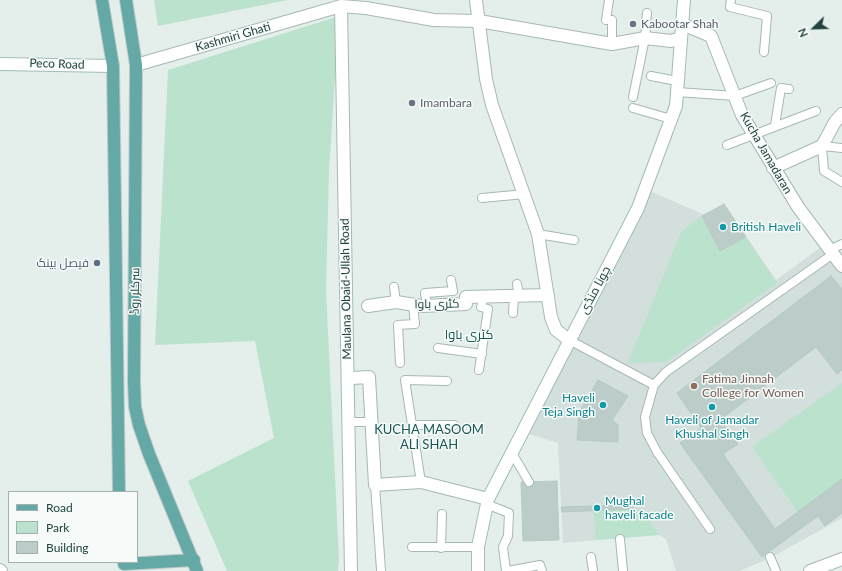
<!DOCTYPE html>
<html>
<head>
<meta charset="utf-8">
<style>
	body { margin:0 }
	#map { position:relative; width:842px; height:571px; overflow:hidden; background:#e4efec; font-family:Lato,sans-serif }
	canvas { display:block }
	.legend { position:absolute; left:8px; top:491px; width:130px; height:72px; box-sizing:border-box; background:#f6fbf9; border:1px solid #a1b1af; margin:0; padding:5px 7px; list-style:none; font-size:12px; color:#214341 }
	.legend li { display:flex; align-items:center; gap:8px; height:20px }
	.legend b { width:20px; border:1px solid #a1b1af }
	.north { position:absolute; left:794px; top:8px; width:40px; height:40px; -webkit-text-stroke:3px #f6fbf9; paint-order:stroke; rotate:247deg; font-size:11px; font-weight:700; line-height:16px; text-align:center; color:#214341 }
	.north::after { content:''; display:block; margin:auto; width:14px; height:18px; background:#214341; clip-path:polygon(50% 0,100% 100%,50% 72%,0 100%) }
</style>
</head>
<body>
<div id="map">
<canvas width="842" height="571"></canvas>
<ul class="legend">
<li><b style="height:5px;background:#64a9a5"></b>Road</li>
<li><b style="height:11px;background:#bbe2cd"></b>Park</li>
<li><b style="height:11px;background:#bccdc9"></b>Building</li>
</ul>
<div class="north">N</div>
</div>
<script>
const ctx = document.querySelector('canvas').getContext('2d');
ctx.lineJoin = 'round';
function fillPath(path, color) {
  ctx.fillStyle = color;
  ctx.fill(path, 'evenodd');
}
function poly(rows) {
  const path = new Path2D();
  for (const r of rows) {
    path.moveTo(r[0], r[1]);
    for (let i = 2; i < r.length; i += 2) path.lineTo(r[i], r[i + 1]);
  }
  return path;
}
function strokePath(path, color, width, dash) {
  ctx.strokeStyle = color;
  ctx.lineWidth = width;
  ctx.lineCap = dash ? 'butt' : 'round';
  ctx.setLineDash(dash || []);
  ctx.stroke(path);
}
function write(font, color, halo, rows, align = 'center') {
  ctx.font = font + ' Lato,Cairo,sans-serif';
  ctx.lineWidth = 3;
  ctx.setLineDash([]);
  ctx.textBaseline = 'middle';
  ctx.strokeStyle = halo;
  ctx.fillStyle = color;
  for (const [text, x, y, turn = 0] of rows) {
    ctx.save();
    ctx.translate(x, y);
    ctx.rotate((+turn || 0) * Math.PI / 180);
    ctx.textAlign = isNaN(turn) ? turn : align;
    if (halo) ctx.strokeText(text, 0, 0);
    ctx.fillText(text, 0, 0);
    ctx.restore();
  }
}
const built = poly([
	[650,191,705,215,724,204,776,280,825,244,842,266,842,518,776,555,740,571,676,571,666,539,659,535,563,543,558,443,522,432]
]);
const green = poly([
	[154,0,288,0,158,26],
	[339,16,329,171,326,290,339,559,338,571,227,571,188,481,274,438,255,341,155,345,168,70],
	[702,216,720,251,746,237,777,283,666,362,628,363,681,232],
	[842,383,842,479,798,512,752,447],
	[641,509,659,535,596,540,594,511]
]);
const building = poly([
	[724,204,746,237,720,251,702,216,724,204],
	[831,276,842,289,842,370,837,374,816,347,720,420,738,444,723,454,775,529,842,479,842,513,825,526,818,516,762,557,680,443,701,428,677,393,831,276],
	[598,380,628,396,612,420,618,425,618,442,577,440,579,413,598,380],
	[557,481,559,540,523,541,521,482,557,481],
	[633,505,634,509,562,512,561,507,633,505]
]);
const lane = poly([
	[609,0,606,20,612,20,612,44],
	[731,0,730,7,767,16,764,52],
	[651,76,677,81],
	[677,92,735,96,771,83],
	[633,97,645,38,647,13],
	[633,108,671,119],
	[775,125,781,88,789,89],
	[727,145,816,111],
	[842,148,822,146,824,171,842,182],
	[482,198,525,194],
	[538,234,574,240],
	[830,250,842,244],
	[517,284,519,296],
	[394,287,396,302],
	[427,306,425,293,453,291,451,280],
	[513,313,514,296],
	[569,340,654,385],
	[438,348,482,354],
	[400,363,398,325,415,324,413,306],
	[479,370,488,309,481,307,484,296],
	[352,422,371,422],
	[412,425,454,425],
	[512,453,529,482],
	[421,482,405,380,447,381],
	[375,485,381,570],
	[486,504,509,513,508,536,503,547,506,571],
	[710,529,657,452,647,433,645,417,654,385,666,372,833,254],
	[620,539,623,571],
	[412,547,478,547],
	[441,548,442,514],
	[591,557,593,571],
	[770,557,776,571],
	[508,571,540,565,542,571]
]);
const street = poly([
	[476,0,486,79,492,105,538,234,551,317,556,330,569,340],
	[341,6,351,571],
	[682,24,711,36,742,115,798,207,842,266],
	[136,65,341,6,366,8,434,20,479,21,612,44,645,38,671,41,681,38],
	[773,168,822,146,835,122,842,114],
	[368,306,396,302,422,306,466,304,466,297,548,295],
	[352,378,369,377,375,485,421,482,488,499],
	[0,570,1,571],
	[810,571,842,559]
]);
const secondary = poly([
	[0,64,113,66],
	[478,571,478,547,488,499,638,208,676,106,684,0]
]);
const primary = poly([
	[102,0,113,66,119,492],
	[126,0,136,65,134,381,135,407,139,425,149,454,197,571],
	[124,564,194,560]
]);
const markers = [
	[633,24,4,"#6b7280"],
	[412,103,4,"#6b7280"],
	[723,227,4,"#0f9aa8"],
	[97,263,4,"#5c6f8a"],
	[694,386,4,"#8d6e63"],
	[603,405,4,"#0f9aa8"],
	[712,407,4,"#0f9aa8"],
	[597,508,4,"#0f9aa8"]
];
const worshipNames = [
	["Kabootar Shah",641,24],
	["Imambara",420,103]
];
const streetNames = [
	["Kashmiri Ghati",233,37,-16],
	["Peco Road",57,64,2],
	["Kucha Jamadaran",766,153,60],
	["Maulana Obaid-Ullah Road",346,289,-91],
	["چونا منڈی",595,290,-62],
	["سرکلر روڈ",135,291,-89],
	["کٹری باوا",437,304,-1]
];
const cultureNames = [
	["British Haveli",731,227],
	["Haveli",595,398,"right"],
	["Teja Singh",595,412,"right"],
	["Haveli of Jamadar",712,420,"center"],
	["Khushal Singh",712,434,"center"],
	["Mughal",605,501],
	["haveli facade",605,515]
];
const serviceNames = [
	["فیصل بینک",89,263]
];
const educationNames = [
	["Fatima Jinnah",702,379],
	["College for Women",702,393]
];
const neighbourhoodNames = [
	["کٹری باوا",469,335],
	["KUCHA MASOOM",429,430],
	["ALI SHAH",429,445]
];
fillPath(built, '#d2dfdd');
fillPath(green, '#bbe2cd');
fillPath(building, '#bccdc9');
strokePath(building, '#b6cac5', 1);
strokePath(lane, '#a6b8b5', 10);
strokePath(street, '#a6b8b5', 14);
strokePath(secondary, '#a1bcb9', 14);
strokePath(primary, '#c1caca', 14);
strokePath(lane, '#fff', 8);
strokePath(street, '#fff', 12);
strokePath(secondary, '#fff', 12);
strokePath(primary, '#64a9a5', 12);
for (const [x, y, r, color] of markers) {
  const dot = new Path2D();
  dot.arc(x, y, r, 0, 2 * Math.PI);
  ctx.fillStyle = color;
  ctx.fill(dot);
  strokePath(dot, '#f6fbf9', 1.5);
}
write('12px', '#5b616d', '#f6fbf9', worshipNames, 'left');
write('12px', '#214341', '#f6fbf9', streetNames);
write('12px', '#0d838f', '#f6fbf9', cultureNames, 'left');
write('12px', '#4e5e75', '#f6fbf9', serviceNames, 'right');
write('12px', '#785e54', '#f6fbf9', educationNames, 'left');
write('13px', '#1a5855', '#f6fbf9', neighbourhoodNames);
</script>
</body>
</html>
